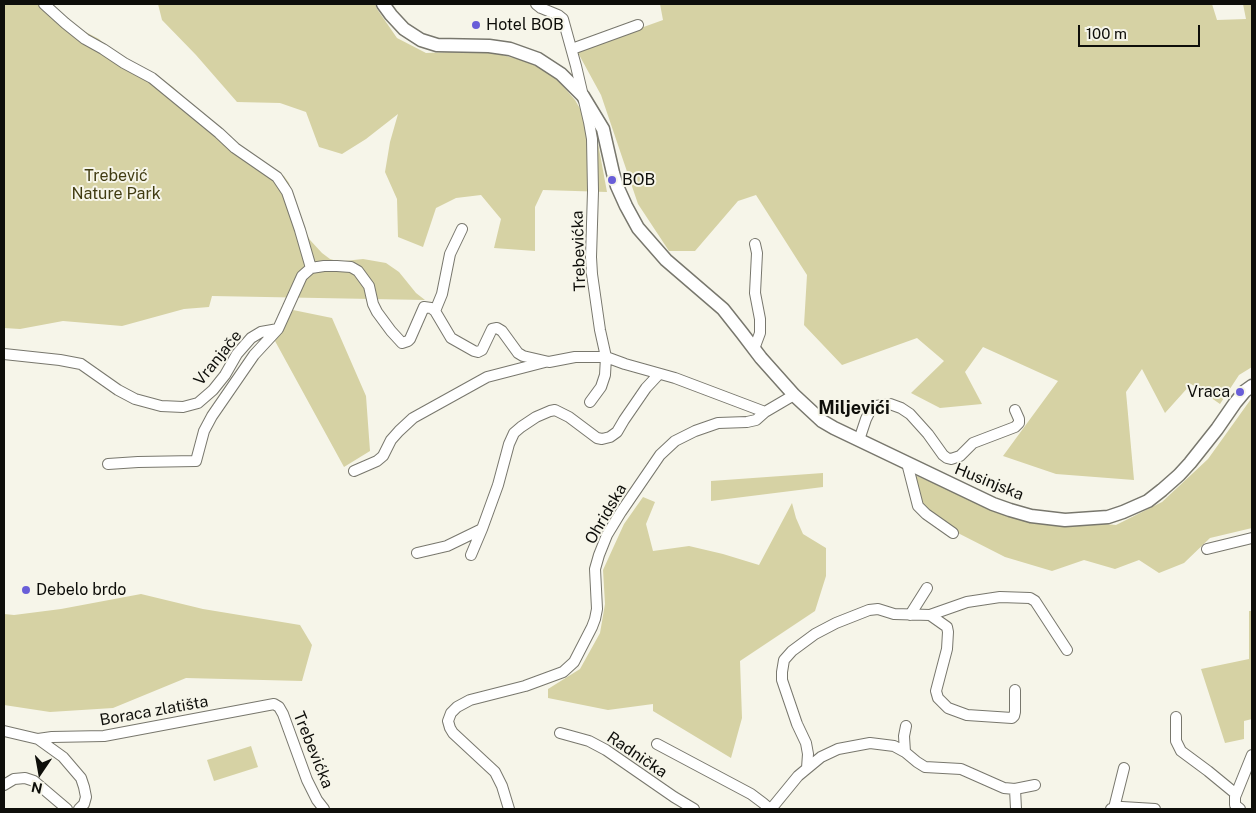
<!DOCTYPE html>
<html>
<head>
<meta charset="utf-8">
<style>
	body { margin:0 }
	#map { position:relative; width:1256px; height:813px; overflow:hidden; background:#f6f5e9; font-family:"Public Sans",sans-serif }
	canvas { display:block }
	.frame { position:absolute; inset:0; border:5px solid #0e0e0a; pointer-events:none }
	.north { position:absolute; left:15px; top:748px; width:50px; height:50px; -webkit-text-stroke:4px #f6f5e9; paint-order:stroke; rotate:192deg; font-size:14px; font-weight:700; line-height:20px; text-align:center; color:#0e0e0a }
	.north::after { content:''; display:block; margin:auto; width:18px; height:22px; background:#0e0e0a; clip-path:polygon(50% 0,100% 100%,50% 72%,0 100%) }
	.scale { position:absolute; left:1078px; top:25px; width:122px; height:22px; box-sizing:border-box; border:2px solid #0e0e0a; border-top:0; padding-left:6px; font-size:15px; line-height:18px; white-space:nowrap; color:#0e0e0a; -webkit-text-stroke:4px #f6f5e9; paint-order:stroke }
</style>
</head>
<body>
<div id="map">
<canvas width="1256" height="813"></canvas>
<div class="frame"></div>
<div class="north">N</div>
<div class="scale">100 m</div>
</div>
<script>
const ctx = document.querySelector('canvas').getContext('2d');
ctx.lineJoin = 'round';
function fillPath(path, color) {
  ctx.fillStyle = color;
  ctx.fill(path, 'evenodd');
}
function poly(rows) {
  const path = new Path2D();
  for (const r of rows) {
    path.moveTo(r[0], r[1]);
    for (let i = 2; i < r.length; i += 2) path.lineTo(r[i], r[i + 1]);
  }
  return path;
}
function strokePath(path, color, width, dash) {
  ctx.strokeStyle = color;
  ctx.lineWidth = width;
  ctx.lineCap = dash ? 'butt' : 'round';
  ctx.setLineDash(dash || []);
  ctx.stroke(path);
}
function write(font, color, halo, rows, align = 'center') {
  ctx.font = font + ' "Public Sans",sans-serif';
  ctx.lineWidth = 4;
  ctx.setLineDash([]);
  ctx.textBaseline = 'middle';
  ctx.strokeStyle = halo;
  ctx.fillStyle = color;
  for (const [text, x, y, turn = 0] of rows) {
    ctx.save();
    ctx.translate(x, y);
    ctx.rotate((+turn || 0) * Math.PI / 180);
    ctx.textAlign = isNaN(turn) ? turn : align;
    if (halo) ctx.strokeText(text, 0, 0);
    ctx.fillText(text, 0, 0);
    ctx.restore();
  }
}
const green = poly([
	[4,4,52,4,57,12,74,26,99,39,116,55,160,78,173,87,191,105,230,140,260,161,284,176,289,183,305,231,310,240,322,253,330,259,337,261,344,261,363,259,386,263,399,272,416,293,425,300,212,296,209,307,184,309,122,326,63,321,20,329,4,328],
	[158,4,375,4,377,9,397,38,426,53,474,51,495,53,532,63,557,79,575,100,597,138,607,192,543,190,535,207,535,251,494,248,501,219,481,195,456,198,436,208,423,247,398,237,397,199,385,172,390,142,398,114,366,139,342,154,319,147,306,112,280,103,237,102,196,55,162,20],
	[660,4,1212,4,1217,20,1246,19,1243,4,1252,4,1252,367,1239,375,1220,404,1191,384,1165,413,1142,369,1126,392,1134,480,1056,474,1003,456,1058,381,983,347,965,372,982,404,940,408,911,393,944,361,917,338,842,365,804,325,807,275,756,195,738,201,695,251,669,251,638,204,601,95,577,51,663,20],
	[293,310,332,318,366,396,370,451,344,467,275,341],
	[1251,399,1252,399,1252,528,1210,538,1184,563,1159,573,1139,560,1115,569,1084,560,1052,571,1005,557,952,530,922,508,912,474,1009,515,1116,525,1162,502,1208,459],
	[823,473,823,487,711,501,711,481],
	[643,497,655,502,646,524,653,551,689,546,723,554,759,565,792,503,796,518,803,534,826,548,826,576,815,611,740,661,742,718,731,758,653,711,653,704,608,710,548,698,548,689,580,669,600,633,605,604,603,570,624,524],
	[141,594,203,609,300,625,312,645,302,681,186,678,113,708,50,712,4,705,4,614,14,615,61,609],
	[1249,611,1252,611,1252,719,1244,721,1244,739,1225,743,1201,669,1249,659],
	[251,746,258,767,214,781,207,760]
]);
const minor = poly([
	[44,4,65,23,85,39,103,49,124,63,152,78,219,133,235,148,277,177,287,192,300,230,311,268],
	[536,4,541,8,558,15,563,19,576,66,589,122,592,139,593,191,591,257,592,274,600,330,606,357,605,375,601,387,590,402],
	[572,49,638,25],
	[435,311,442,294,450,254,462,229],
	[754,349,760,333,760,319,755,293,757,253,755,244],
	[4,354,60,360,81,364,118,390,135,399,161,406,183,407,198,403,213,390,225,375,237,354,251,338,261,332,278,329,302,276,311,268,324,266,337,266,351,267,358,271,369,286,373,304,377,312,391,331,402,343,408,341,410,339,424,307,431,308,435,311,451,338,474,351,478,352,482,350,492,329,497,328,502,331,518,353,523,356,549,362,575,357,606,357,625,364,675,378,765,412,794,395],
	[859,440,866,419,870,411,876,406,890,404,901,408,910,414,928,434,943,455,947,458,951,459,960,456,973,443,1015,427,1019,423,1019,419,1015,410],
	[907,463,918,506,926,514,953,533],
	[108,464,138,462,196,461,204,431,212,416,254,355,278,329],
	[354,471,377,461,383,456,391,440,399,431,413,418,487,377,545,362],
	[1207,549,1252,538],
	[417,553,447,546,482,529,498,485,509,444,514,433,521,427,536,417,550,411,555,410,569,417,597,438,602,439,610,437,617,432,624,420,646,388,659,374],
	[471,555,482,529],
	[910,615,927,588],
	[930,615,947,627,948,632,947,649,936,691,938,698,948,708,967,715,1012,718,1014,716,1015,712,1015,690],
	[1176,717,1176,741,1181,751,1208,771,1236,794],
	[4,731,38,739,52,737,104,736,274,704,279,707,283,714,307,780,317,800,324,809],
	[560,733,589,741,606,750,674,797,694,809],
	[38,739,63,757,81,778,84,787,86,797,84,804,79,809],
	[657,744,751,794,763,803,770,809],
	[905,752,904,736,906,726],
	[807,768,808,754,806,743,797,724,782,680,782,672,784,660,792,651,815,634,836,623,869,610,878,609,894,614,930,615,967,602,1000,597,1030,598,1035,601,1067,650],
	[4,785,14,779,25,778,34,781,67,809],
	[1015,789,1016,809],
	[1114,808,1124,768],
	[509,809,502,786,495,772,453,733,450,728,448,721,451,713,457,707,470,700,525,686,563,672,574,662,592,627,595,619,597,609,595,569,599,555,607,535,621,512,660,455,675,441,695,431,718,423,747,422,756,420,765,412],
	[771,809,798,776,821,757,838,749,870,743,894,746,905,752,917,762,925,767,961,769,1004,788,1015,789,1035,785],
	[1111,809,1122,807,1155,809],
	[1240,809,1235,805,1235,797,1252,755]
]);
const major = poly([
	[383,4,391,15,404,29,421,40,437,45,489,46,510,49,538,59,561,74,583,96,603,129,613,173,617,186,626,206,638,228,666,260,723,309,742,333,761,358,794,395,822,421,834,428,993,504,1010,510,1031,516,1065,520,1108,517,1123,512,1148,501,1162,490,1179,475,1190,463,1217,429,1235,403,1245,391,1252,386]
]);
const markers = [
	[476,25,5,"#695ed8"],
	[612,180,5,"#695ed8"],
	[1240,392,5,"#695ed8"],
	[26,590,5,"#695ed8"]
];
const poiNames = [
	["Hotel BOB",486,25],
	["BOB",622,180],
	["Vraca",1230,392,"right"],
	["Debelo brdo",36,590]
];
const parkNames = [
	["Trebević",116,176],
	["Nature Park",116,194]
];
const streetNames = [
	["Trebevićka",579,251,-92],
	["Vranjače",218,358,-51],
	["Husinjska",989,482,22],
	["Ohridska",606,514,-60],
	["Boraca zlatišta",154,711,-10],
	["Trebevićka",313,750,68],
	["Radnička",637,755,34]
];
const neighbourhoodNames = [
	["Miljevići",854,408]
];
fillPath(green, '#d6d2a4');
strokePath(minor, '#78776d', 12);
strokePath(major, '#78776d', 15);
strokePath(minor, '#fff', 10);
strokePath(major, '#fff', 12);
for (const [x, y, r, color] of markers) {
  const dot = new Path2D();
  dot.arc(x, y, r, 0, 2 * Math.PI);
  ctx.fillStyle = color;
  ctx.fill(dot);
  strokePath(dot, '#f6f5e9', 2);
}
write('16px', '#0e0e0a', '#f6f5e9', poiNames, 'left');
write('16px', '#403b11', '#f6f5e9', parkNames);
write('16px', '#0e0e0a', '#f6f5e9', streetNames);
write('bold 18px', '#0e0e0a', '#f6f5e9', neighbourhoodNames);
</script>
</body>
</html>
